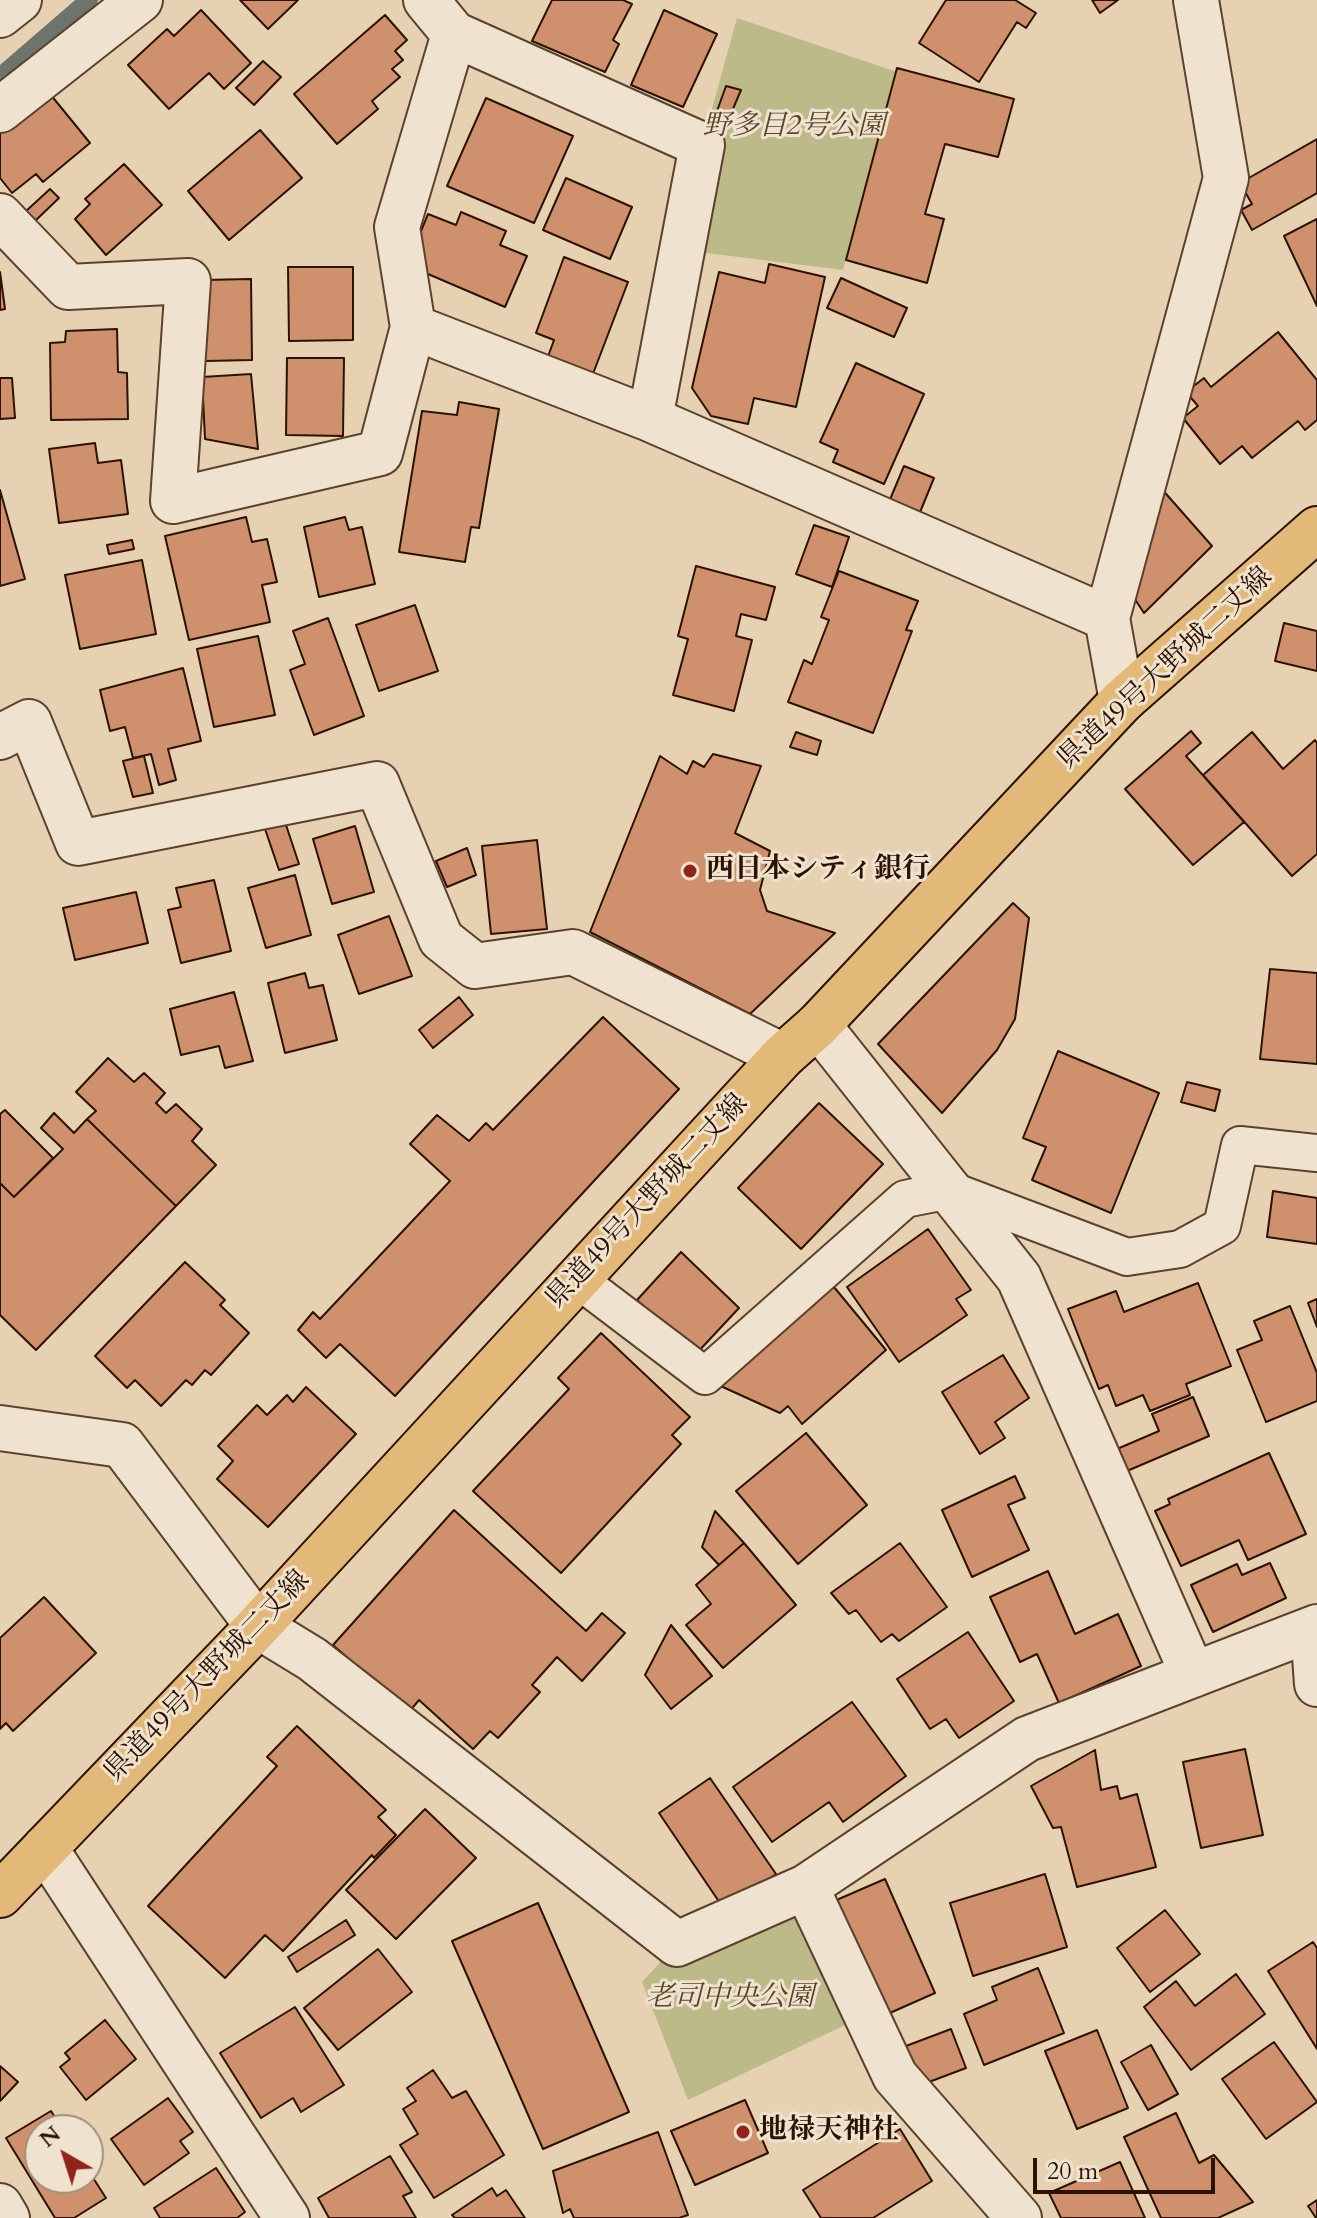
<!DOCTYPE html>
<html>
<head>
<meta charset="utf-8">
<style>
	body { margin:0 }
	#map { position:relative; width:1317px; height:2218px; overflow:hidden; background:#e6d2b3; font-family:Cardo,serif }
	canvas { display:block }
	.north { position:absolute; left:24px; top:2114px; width:80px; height:80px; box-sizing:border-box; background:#efe2ce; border:2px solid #a18f7c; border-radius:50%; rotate:321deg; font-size:22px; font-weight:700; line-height:32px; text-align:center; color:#2c1200 }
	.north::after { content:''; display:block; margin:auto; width:28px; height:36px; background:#8f2418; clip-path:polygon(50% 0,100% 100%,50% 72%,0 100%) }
	.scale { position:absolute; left:1033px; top:2158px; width:182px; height:36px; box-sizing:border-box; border:4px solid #2c1200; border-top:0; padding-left:10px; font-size:24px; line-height:28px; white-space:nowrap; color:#2c1200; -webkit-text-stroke:6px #efe2ce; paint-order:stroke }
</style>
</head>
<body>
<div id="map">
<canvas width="1317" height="2218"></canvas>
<div class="north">N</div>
<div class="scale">20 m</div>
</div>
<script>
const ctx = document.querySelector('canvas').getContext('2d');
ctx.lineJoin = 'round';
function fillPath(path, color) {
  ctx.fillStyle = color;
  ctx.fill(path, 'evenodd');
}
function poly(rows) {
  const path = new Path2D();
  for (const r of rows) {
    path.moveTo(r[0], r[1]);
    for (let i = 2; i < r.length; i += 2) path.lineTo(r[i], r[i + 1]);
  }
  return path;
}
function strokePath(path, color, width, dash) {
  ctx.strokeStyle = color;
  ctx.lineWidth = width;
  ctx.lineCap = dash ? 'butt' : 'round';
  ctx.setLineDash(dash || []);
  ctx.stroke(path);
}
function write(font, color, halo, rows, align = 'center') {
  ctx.font = font + ' Cardo,"Noto Serif JP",serif';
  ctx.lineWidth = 6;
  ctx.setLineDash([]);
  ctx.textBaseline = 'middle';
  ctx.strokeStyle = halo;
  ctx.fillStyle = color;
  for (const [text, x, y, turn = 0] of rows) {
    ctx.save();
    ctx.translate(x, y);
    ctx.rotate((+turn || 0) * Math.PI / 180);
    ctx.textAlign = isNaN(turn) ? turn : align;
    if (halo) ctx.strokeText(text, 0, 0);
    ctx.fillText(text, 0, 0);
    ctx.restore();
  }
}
const green = poly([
	[737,18,897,72,843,270,682,250,702,145],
	[806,1887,866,2015,688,2100,642,1982,677,1944]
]);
const stream = poly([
	[0,77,89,0]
]);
const building = poly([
	[240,0,298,0,268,29,240,0],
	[552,0,623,0,632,4,613,40,619,44,605,72,532,41,552,0],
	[946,0,1015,0,1036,13,1026,28,1017,22,979,82,919,43,946,0],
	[1092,0,1118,0,1100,13,1092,0],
	[201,10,251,63,224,89,209,73,169,109,128,65,167,29,174,36,201,10],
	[664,10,717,34,683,107,631,85,664,10],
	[385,15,407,40,395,51,403,60,392,69,400,77,372,101,378,109,337,144,294,94,385,15],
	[263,61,281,77,254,105,236,88,263,61],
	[897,68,1014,99,998,157,945,144,925,214,944,219,927,283,846,260,897,68],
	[726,86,741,90,724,130,712,125,726,86],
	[46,89,90,143,43,182,36,174,12,193,0,178,0,126,46,89],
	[486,98,573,136,534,223,447,186,486,98],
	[260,130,302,178,229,240,188,191,260,130],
	[1317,139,1317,193,1252,230,1241,210,1252,204,1240,183,1317,139],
	[124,164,162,205,106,255,75,219,90,204,85,199,124,164],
	[566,178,632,207,610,259,543,230,566,178],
	[50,189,59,198,34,222,25,212,50,189],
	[461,212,506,231,500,245,527,256,505,307,407,265,428,214,456,225,461,212],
	[1317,219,1317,306,1284,236,1317,219],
	[564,257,628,282,591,379,546,362,554,340,536,333,564,257],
	[769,264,825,277,796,407,754,398,748,424,711,416,692,388,719,272,765,283,769,264],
	[288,267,353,267,353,340,289,341,288,267],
	[0,272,5,309,0,310,0,272],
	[841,278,907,308,894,337,827,308,841,278],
	[251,279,252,360,205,361,203,280,251,279],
	[117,329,118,372,127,373,128,419,51,420,50,343,65,342,66,331,117,329],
	[1278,332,1317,380,1317,420,1305,430,1298,421,1252,458,1242,446,1220,464,1183,418,1198,406,1186,392,1204,378,1211,387,1278,332],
	[287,358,344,358,343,436,286,435,287,358],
	[856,363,924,394,884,484,833,462,838,450,820,442,856,363],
	[251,374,258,449,205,439,202,377,251,374],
	[0,378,12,378,15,418,0,419,0,378],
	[459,402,499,409,479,528,471,527,465,562,399,552,422,411,457,415,459,402],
	[95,443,98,463,121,460,128,514,59,523,49,449,95,443],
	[904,466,934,478,916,522,886,509,904,466],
	[1160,487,1212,546,1144,613,1132,595,1160,487],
	[0,490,25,579,0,586,0,490],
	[246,517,252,542,267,539,277,582,262,585,270,622,189,640,165,536,246,517],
	[345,517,349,530,362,527,375,584,319,597,304,527,345,517],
	[814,525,849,537,832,587,796,574,814,525],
	[132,540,134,549,109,554,107,545,132,540],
	[142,560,156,634,80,649,65,575,142,560],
	[696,566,775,587,766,620,741,614,736,636,752,640,734,711,673,695,688,639,678,636,696,566],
	[839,571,918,601,906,630,912,631,873,733,788,702,804,660,812,664,829,620,821,617,839,571],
	[415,605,438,671,379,691,356,625,415,605],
	[328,618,364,716,314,735,290,670,305,664,293,631,328,618],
	[1284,623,1317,631,1317,671,1275,661,1284,623],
	[258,636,275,715,214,727,197,649,258,636],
	[183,668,201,741,168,749,176,780,159,785,151,754,133,758,125,727,110,731,100,690,183,668],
	[1191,731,1201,743,1186,756,1244,822,1193,865,1125,789,1191,731],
	[796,732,821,741,817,755,790,747,796,732],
	[1252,732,1283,769,1315,740,1317,743,1317,854,1292,876,1203,775,1252,732],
	[713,754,761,766,735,833,770,851,760,890,767,911,835,933,750,1014,590,932,660,756,687,774,693,761,704,767,713,754],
	[144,756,153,793,133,797,123,761,144,756],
	[284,819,299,864,279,870,264,826,284,819],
	[355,826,374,892,332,904,313,839,355,826],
	[537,840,547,929,491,934,482,846,537,840],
	[467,848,476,875,447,887,436,861,467,848],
	[295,875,311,935,266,948,248,888,295,875],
	[214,880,231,951,181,963,168,910,181,907,176,888,214,880],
	[136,892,148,943,75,960,63,908,136,892],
	[1013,903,1029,918,1015,1019,997,1050,942,1113,878,1044,1013,903],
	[389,916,412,976,359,994,338,935,389,916],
	[1270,969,1317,973,1317,1064,1260,1059,1270,969],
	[305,973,309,988,323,985,337,1040,285,1053,268,983,305,973],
	[234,992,253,1061,225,1068,219,1046,181,1055,170,1009,234,992],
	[459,997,473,1015,433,1048,419,1030,459,997],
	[603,1017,679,1089,395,1396,340,1344,326,1358,298,1330,313,1312,320,1319,450,1181,410,1144,437,1115,469,1141,486,1123,493,1130,603,1017],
	[1058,1051,1159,1093,1111,1213,1032,1180,1046,1147,1023,1138,1058,1051],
	[108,1058,134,1082,144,1073,165,1093,156,1103,166,1113,176,1104,202,1129,192,1141,216,1165,176,1206,87,1119,96,1111,76,1092,108,1058],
	[1187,1082,1220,1090,1215,1111,1181,1102,1187,1082],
	[819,1103,883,1164,801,1249,738,1188,819,1103],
	[5,1110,53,1158,14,1197,0,1183,0,1114,5,1110],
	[54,1113,74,1133,87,1119,176,1206,36,1350,0,1315,0,1183,14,1197,63,1149,41,1128,54,1113],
	[1273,1191,1317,1198,1317,1244,1267,1237,1273,1191],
	[928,1229,971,1290,956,1299,967,1315,899,1362,847,1287,928,1229],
	[681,1252,739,1308,695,1355,637,1300,681,1252],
	[185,1262,225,1300,220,1305,249,1333,211,1375,205,1370,192,1385,186,1380,161,1406,135,1380,127,1388,95,1356,185,1262],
	[829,1281,886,1350,802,1424,788,1406,780,1413,714,1383,829,1281],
	[1198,1283,1231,1366,1186,1384,1190,1395,1150,1411,1143,1395,1116,1406,1108,1385,1099,1389,1068,1309,1116,1291,1124,1312,1198,1283],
	[1317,1299,1317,1327,1308,1303,1317,1299],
	[1290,1306,1317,1373,1317,1401,1266,1422,1237,1350,1262,1340,1254,1321,1290,1306],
	[601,1333,690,1417,672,1435,681,1444,561,1573,473,1491,569,1389,558,1378,601,1333],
	[1003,1355,1029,1398,995,1422,1005,1438,980,1454,942,1392,1003,1355],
	[306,1387,356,1434,268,1527,217,1479,233,1461,218,1446,257,1405,267,1415,287,1395,293,1402,306,1387],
	[1193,1397,1209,1436,1127,1471,1117,1449,1159,1431,1152,1414,1193,1397],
	[806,1433,867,1505,798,1564,736,1491,806,1433],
	[1269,1453,1306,1534,1248,1560,1239,1540,1181,1566,1155,1511,1170,1504,1168,1499,1269,1453],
	[1015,1476,1025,1498,1008,1505,1029,1550,972,1577,942,1510,1015,1476],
	[454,1510,586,1631,602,1613,625,1633,582,1681,557,1657,532,1685,540,1692,498,1738,490,1731,473,1749,419,1700,409,1712,333,1645,454,1510],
	[715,1511,744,1543,719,1565,702,1547,715,1511],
	[744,1543,796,1605,723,1668,686,1625,711,1604,696,1585,744,1543],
	[900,1543,947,1607,899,1641,892,1634,881,1642,856,1610,849,1614,831,1593,900,1543],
	[1270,1563,1286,1598,1213,1632,1191,1585,1237,1564,1242,1575,1270,1563],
	[1048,1571,1075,1634,1118,1614,1141,1666,1059,1703,1037,1654,1020,1662,990,1597,1048,1571],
	[44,1597,96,1653,13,1731,6,1723,0,1729,0,1638,44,1597],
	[671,1625,712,1676,671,1709,645,1675,671,1625],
	[968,1632,1014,1701,959,1738,946,1719,930,1729,897,1679,968,1632],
	[852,1702,906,1776,843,1822,829,1802,772,1842,733,1787,852,1702],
	[297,1726,386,1810,378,1817,396,1835,374,1858,372,1855,283,1951,265,1935,225,1978,148,1906,277,1766,267,1757,297,1726],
	[1245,1749,1263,1835,1201,1848,1183,1762,1245,1749],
	[1095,1750,1101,1790,1117,1786,1120,1799,1137,1794,1156,1867,1077,1887,1061,1827,1053,1828,1031,1786,1095,1750],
	[710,1778,776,1874,724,1909,659,1813,710,1778],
	[425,1809,476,1858,396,1939,346,1890,425,1809],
	[1045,1874,1067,1947,973,1976,950,1903,1045,1874],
	[885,1879,935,1993,874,2020,825,1905,885,1879],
	[538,1903,629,2112,543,2149,452,1941,538,1903],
	[1165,1910,1200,1954,1150,1992,1117,1948,1165,1910],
	[346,1920,355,1935,297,1972,288,1957,346,1920],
	[1313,1942,1317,1948,1317,2049,1268,1971,1313,1942],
	[378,1949,412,1992,338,2050,304,2008,378,1949],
	[1038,1968,1064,2033,984,2065,964,2014,997,2000,992,1987,1038,1968],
	[1236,1974,1265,2014,1191,2070,1144,2007,1176,1981,1195,2006,1236,1974],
	[295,2007,344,2085,301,2112,293,2098,261,2118,220,2053,295,2007],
	[105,2020,136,2059,86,2100,60,2067,70,2059,65,2053,105,2020],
	[951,2029,966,2068,921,2085,906,2046,951,2029],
	[1097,2030,1128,2108,1077,2129,1045,2051,1097,2030],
	[1274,2042,1317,2102,1266,2139,1222,2079,1274,2042],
	[1151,2045,1178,2094,1148,2110,1121,2062,1151,2045],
	[0,2066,18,2082,0,2101,0,2066],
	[433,2070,452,2098,466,2091,504,2155,434,2198,400,2145,418,2134,403,2109,416,2101,407,2088,433,2070],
	[168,2098,193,2132,180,2141,189,2153,144,2185,111,2139,168,2098],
	[745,2100,768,2153,695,2185,671,2131,745,2100],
	[51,2111,63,2130,40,2130,40,2178,88,2178,88,2170,106,2198,74,2218,55,2218,6,2138,51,2111],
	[1176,2113,1199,2163,1214,2155,1253,2202,1218,2218,1161,2218,1124,2137,1176,2113],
	[900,2129,932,2181,873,2218,821,2218,803,2190,900,2129],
	[658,2132,688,2215,679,2218,574,2218,570,2209,563,2213,553,2171,658,2132],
	[390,2156,412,2192,403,2196,416,2218,329,2218,318,2198,390,2156],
	[1120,2162,1145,2218,1061,2218,1049,2193,1120,2162],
	[216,2168,245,2212,237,2218,160,2218,154,2208,216,2168],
	[492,2188,497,2196,506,2190,525,2218,455,2218,452,2215,492,2188],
	[1317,2200,1317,2218,1316,2218,1308,2206,1317,2200]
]);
const lane = poly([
	[577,1279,705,1376,905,1199,950,1190,1127,1257,1180,1249,1222,1226,1240,1145,1317,1153]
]);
const street = poly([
	[426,0,454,34,702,145,650,419,1107,618,1122,701],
	[0,15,19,0],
	[454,34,397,227,413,327,650,419],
	[0,110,140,0],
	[0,216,68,287,188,281,173,501,380,453,413,327],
	[1107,618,1226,178,1196,0],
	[0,737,29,722,78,843,377,784,441,939,475,966,573,952,783,1056],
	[818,1025,1019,1278,1193,1675],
	[0,1428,122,1445,258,1626,312,1659,677,1944,806,1887,1027,1739,1317,1627],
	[1313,1629,1317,1684],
	[45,1848,287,2218],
	[806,1887,895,2076,1019,2218],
	[0,2206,7,2218]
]);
const primary = poly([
	[0,1895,258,1626,783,1056,818,1025,1122,701,1317,529]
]);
const markers = [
	[690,871,8,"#8f2418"],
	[743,2132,8,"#8f2418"]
];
const parkNames = [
	["野多目2号公園",794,128],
	["老司中央公園",730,1999]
];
const streetNames = [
	["県道49号大野城二丈線",1166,669,-43],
	["県道49号大野城二丈線",648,1202,-47],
	["県道49号大野城二丈線",208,1677,-46]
];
const poiNames = [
	["西日本シティ銀行",706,871],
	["地禄天神社",759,2132]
];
fillPath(green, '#bbba88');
strokePath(stream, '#6c746b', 18);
fillPath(building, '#cf916d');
strokePath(building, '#2c1200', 2);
strokePath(lane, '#5a422d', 40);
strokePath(street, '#5a422d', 48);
strokePath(primary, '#2c1200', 48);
strokePath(lane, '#efe2ce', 36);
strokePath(street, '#efe2ce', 44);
strokePath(primary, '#e3b97a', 44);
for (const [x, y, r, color] of markers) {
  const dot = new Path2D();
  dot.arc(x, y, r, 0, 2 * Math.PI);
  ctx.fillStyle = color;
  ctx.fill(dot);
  strokePath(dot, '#efe2ce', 3);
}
write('italic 28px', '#574429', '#efe2ce', parkNames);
write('28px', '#2c1200', '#efe2ce', streetNames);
write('bold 28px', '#2c1200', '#efe2ce', poiNames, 'left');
</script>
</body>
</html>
